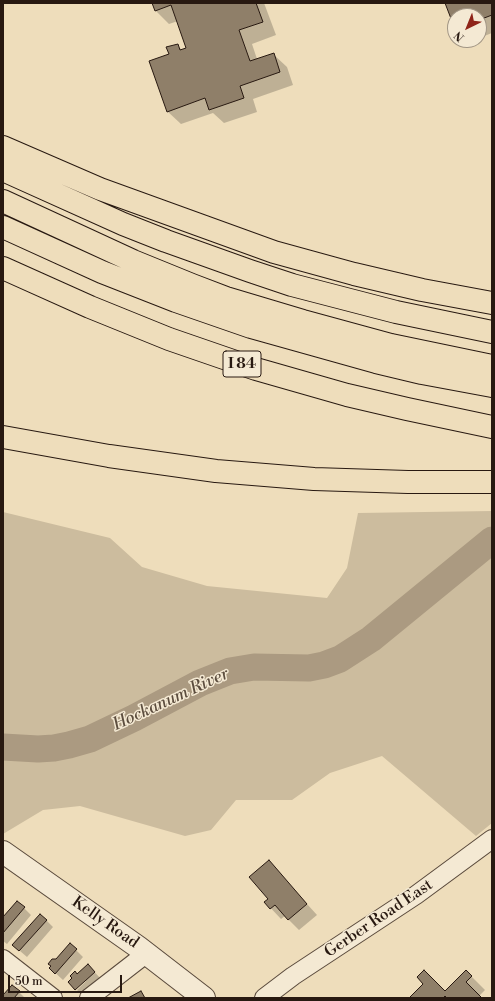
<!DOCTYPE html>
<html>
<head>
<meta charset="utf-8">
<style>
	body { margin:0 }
	#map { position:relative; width:495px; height:1001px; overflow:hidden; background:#edb; font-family:"Libre Bodoni",serif }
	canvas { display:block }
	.frame { position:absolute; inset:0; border:4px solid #281911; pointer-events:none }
	.north { position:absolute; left:447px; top:8px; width:40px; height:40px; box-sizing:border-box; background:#f4e9d3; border:1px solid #a29685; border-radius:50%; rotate:223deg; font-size:11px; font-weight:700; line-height:16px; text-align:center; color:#281911 }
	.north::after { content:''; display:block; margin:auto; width:14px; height:18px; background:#8f2418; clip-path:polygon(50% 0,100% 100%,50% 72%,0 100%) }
	.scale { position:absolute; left:8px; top:975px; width:114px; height:18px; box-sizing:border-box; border:2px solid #281911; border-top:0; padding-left:5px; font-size:12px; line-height:14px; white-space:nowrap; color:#281911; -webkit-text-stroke:3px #f4e9d3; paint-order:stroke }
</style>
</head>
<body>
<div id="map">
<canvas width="495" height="1001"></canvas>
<div class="frame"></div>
<div class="north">N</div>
<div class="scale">50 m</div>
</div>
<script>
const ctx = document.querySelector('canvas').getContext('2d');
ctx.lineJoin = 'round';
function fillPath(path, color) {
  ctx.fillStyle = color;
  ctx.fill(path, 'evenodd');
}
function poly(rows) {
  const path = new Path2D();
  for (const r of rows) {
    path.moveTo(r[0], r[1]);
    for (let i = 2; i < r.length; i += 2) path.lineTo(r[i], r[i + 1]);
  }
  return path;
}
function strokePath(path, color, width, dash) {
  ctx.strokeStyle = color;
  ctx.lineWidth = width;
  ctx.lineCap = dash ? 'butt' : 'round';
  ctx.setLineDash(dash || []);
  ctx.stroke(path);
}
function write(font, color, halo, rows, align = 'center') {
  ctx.font = font + ' "Libre Bodoni",serif';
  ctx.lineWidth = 3;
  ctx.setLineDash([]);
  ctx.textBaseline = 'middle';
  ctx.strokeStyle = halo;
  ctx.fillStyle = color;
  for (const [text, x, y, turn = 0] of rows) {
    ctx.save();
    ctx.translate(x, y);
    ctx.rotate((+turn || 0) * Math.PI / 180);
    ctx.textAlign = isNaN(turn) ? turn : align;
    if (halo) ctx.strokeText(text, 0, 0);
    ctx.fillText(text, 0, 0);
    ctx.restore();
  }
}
const green = poly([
	[492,511,492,823,476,836,382,756,330,773,292,800,236,800,211,830,185,836,80,806,43,810,3,834,3,512,110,538,142,567,207,586,327,598,347,568,358,513]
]);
const shadow = poly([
	[153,3,264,3,276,35,252,44,257,59,273,54,287,67,293,85,253,99,257,112,224,123,213,113,181,124,167,111,170,54,177,45,182,50,187,48,178,21,169,24,155,10],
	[446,3,492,3,492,33,479,38,479,16,455,16,455,27],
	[269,862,317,915,299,930,285,916,281,919,265,902,270,899],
	[24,908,31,915,7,944,3,941,3,919],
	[46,920,53,927,27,957,13,945],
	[76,950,83,957,63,980,50,968,56,960],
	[88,965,101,979,83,996,77,990,86,981,77,975],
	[466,971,485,990,479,996,481,998,411,998,445,992],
	[12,986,19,992,25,998,3,998]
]);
const river = poly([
	[3,747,38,749,54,748,69,745,90,739,134,718,200,683,230,671,254,667,309,668,324,665,340,659,371,639,492,540]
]);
const building = poly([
	[152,3,256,3,263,22,239,30,250,61,274,53,280,72,240,86,244,98,209,110,205,98,167,112,149,61,169,54,166,47,178,44,180,50,186,48,171,5,155,11,152,3],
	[445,3,492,3,492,15,479,20,479,16,455,16,455,29,445,3],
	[269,860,307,904,288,920,275,905,270,909,264,902,268,899,249,877,269,860],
	[17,901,25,907,3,933,3,917,17,901],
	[40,914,47,920,19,951,12,945,40,914],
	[70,943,77,949,55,974,49,968,51,966,48,964,52,959,56,959,70,943],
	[88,964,95,972,75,990,68,982,72,978,70,976,75,971,77,974,88,964],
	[424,970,445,991,466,970,472,976,466,982,482,998,447,998,445,996,443,998,409,998,423,984,417,977,424,970],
	[12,985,20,991,14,998,3,998,3,995,12,985],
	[141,991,145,998,128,998,141,991]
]);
const minor = poly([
	[3,959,53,998],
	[89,998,147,953],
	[264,998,293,976,416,895,492,839]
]);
const tertiary = poly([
	[3,852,138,947,204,998]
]);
const motorway = poly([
	[3,147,100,189,274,252,354,274,422,290,492,303],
	[3,170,123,224,166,241,250,271,292,285,396,312,492,332],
	[3,201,133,261,192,285,226,298,303,321,391,345,492,366],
	[3,227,102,272,176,301,251,327,376,362,422,373,492,386],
	[3,268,90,307,169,339,256,369,347,395,407,409,492,427],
	[3,437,109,456,216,471,314,479,408,482,492,482]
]);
const shields = [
	[242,364,38]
];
const shieldNames = [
	["I 84",242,364]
];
const streetNames = [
	["Gerber Road East",379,919,-34],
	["Kelly Road",105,923,35]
];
const waterNames = [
	["Hockanum River",171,700,-25]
];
fillPath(green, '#ccbc9e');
fillPath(shadow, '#0003');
strokePath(river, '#ab9a81', 27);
fillPath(building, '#8f7f69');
strokePath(building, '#281911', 1);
strokePath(minor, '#5a4a3c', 20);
strokePath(tertiary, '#5a4a3c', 24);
strokePath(motorway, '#281911', 24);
strokePath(minor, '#f4e9d3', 18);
strokePath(tertiary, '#f4e9d3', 22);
strokePath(motorway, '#edb', 22);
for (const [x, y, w] of shields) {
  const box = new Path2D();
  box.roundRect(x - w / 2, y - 13, w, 26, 3);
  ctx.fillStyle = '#f4e9d3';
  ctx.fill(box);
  strokePath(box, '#281911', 1);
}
write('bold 15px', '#281911', null, shieldNames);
write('16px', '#281911', '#f4e9d3', streetNames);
write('italic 17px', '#5c4d3e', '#f4e9d3', waterNames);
</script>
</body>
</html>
